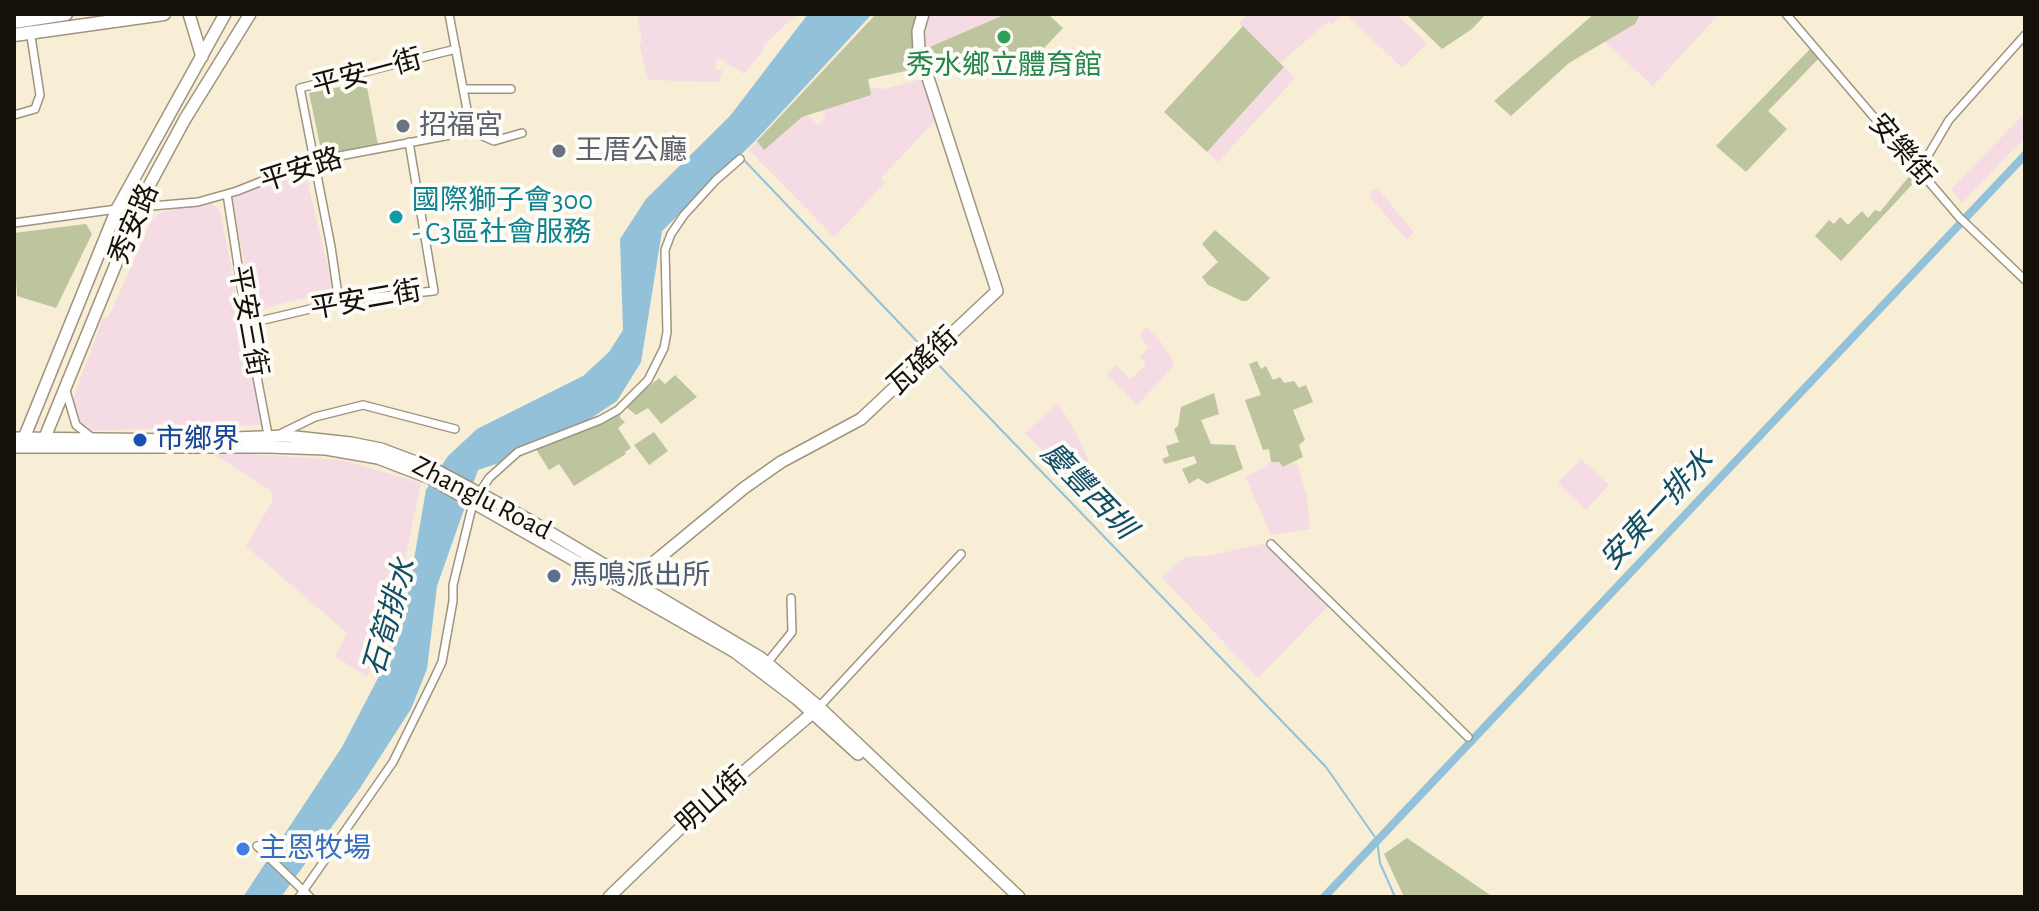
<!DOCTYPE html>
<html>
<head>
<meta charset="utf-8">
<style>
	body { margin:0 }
	#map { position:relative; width:2039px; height:911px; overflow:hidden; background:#f8edd5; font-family:"Alegreya Sans",sans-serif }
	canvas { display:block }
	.frame { position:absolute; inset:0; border:16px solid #151109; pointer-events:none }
</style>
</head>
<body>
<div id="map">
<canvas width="2039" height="911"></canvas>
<div class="frame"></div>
</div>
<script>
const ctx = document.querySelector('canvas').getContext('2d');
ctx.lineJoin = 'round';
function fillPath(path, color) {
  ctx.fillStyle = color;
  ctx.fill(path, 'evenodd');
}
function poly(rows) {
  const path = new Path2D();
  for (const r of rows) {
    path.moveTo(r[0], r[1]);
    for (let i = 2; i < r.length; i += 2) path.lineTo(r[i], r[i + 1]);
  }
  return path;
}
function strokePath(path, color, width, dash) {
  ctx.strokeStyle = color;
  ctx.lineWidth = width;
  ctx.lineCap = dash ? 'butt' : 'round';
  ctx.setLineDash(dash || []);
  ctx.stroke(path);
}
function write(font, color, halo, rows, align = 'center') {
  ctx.font = font + ' "Alegreya Sans","Noto Sans TC",sans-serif';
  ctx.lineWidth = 8;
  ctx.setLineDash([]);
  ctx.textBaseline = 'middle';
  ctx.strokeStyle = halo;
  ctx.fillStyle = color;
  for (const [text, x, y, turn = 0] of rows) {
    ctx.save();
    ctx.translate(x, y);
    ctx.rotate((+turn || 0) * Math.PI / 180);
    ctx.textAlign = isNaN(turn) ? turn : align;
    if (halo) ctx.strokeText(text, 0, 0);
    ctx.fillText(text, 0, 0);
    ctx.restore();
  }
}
const industrial = poly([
	[637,14,797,14,763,46,764,49,744,74,717,57,716,69,722,70,719,82,648,80,639,43,642,42],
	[923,14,1006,14,932,46,925,51,923,43],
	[1248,14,1344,14,1331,25,1328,22,1280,63,1239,23],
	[1346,14,1396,14,1427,43,1402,68],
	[1639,14,1719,14,1653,86,1604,41],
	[1284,67,1295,78,1218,162,1207,152],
	[921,79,936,120,881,178,885,183,834,237,749,150,794,103,818,125,826,117,821,110,830,102,872,87,885,89],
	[2025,113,2025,137,1962,203,1951,189],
	[301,170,305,173,333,287,329,292,261,309,254,308,231,198],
	[1377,188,1414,232,1407,240,1370,197,1370,192],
	[210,202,220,211,263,425,85,431,81,427,72,407,73,399,103,318,109,316,152,219,162,212],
	[1146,327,1160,341,1173,360,1174,366,1137,405,1107,374,1116,365,1130,379,1146,365,1140,357,1149,347,1139,336],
	[1058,403,1074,429,1109,505,1099,510,1025,433],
	[233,453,342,460,421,483,396,602,367,677,335,656,347,633,246,546,273,500,271,491,215,455],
	[1581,459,1609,485,1586,510,1558,483],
	[1271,462,1279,462,1283,467,1297,463,1307,497,1310,529,1271,535,1245,476,1262,469],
	[1267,543,1329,605,1258,678,1162,578,1185,557,1208,556]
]);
const green = poly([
	[876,14,920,14,920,68,868,79,871,95,802,117,764,150,757,141],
	[1006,14,1048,14,1063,28,1028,65,1017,55,931,69,925,51,932,46],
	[1406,14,1486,14,1472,29,1442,49],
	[1594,14,1640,14,1635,24,1569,63,1511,116,1494,101],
	[1243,26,1284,67,1207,152,1164,112],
	[1812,47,1820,57,1768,111,1787,129,1746,172,1716,146],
	[366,82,378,145,322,155,309,93],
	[1915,169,1921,175,1841,261,1815,236,1829,220,1834,224,1840,217,1848,225,1862,211,1868,218,1875,210,1880,212],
	[86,224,92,234,56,308,17,296,14,233],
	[1215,230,1270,278,1247,301,1242,301,1208,285,1202,277,1218,262,1202,244],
	[1257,361,1261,369,1266,366,1273,380,1280,377,1284,383,1294,381,1299,388,1306,385,1313,402,1293,410,1305,440,1299,445,1303,457,1283,467,1279,462,1271,462,1269,449,1263,450,1245,400,1261,395,1249,364],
	[675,375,697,397,661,424,648,408,636,415,625,406,659,378,665,384],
	[1214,393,1219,414,1201,420,1211,444,1235,445,1243,469,1207,484,1198,478,1189,484,1182,469,1197,463,1194,456,1165,464,1162,459,1169,456,1166,446,1179,442,1174,429,1178,426,1181,407],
	[621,408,620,418,625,422,618,428,631,448,625,452,626,454,574,486,559,464,549,470,534,446],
	[654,432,668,451,649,465,634,445],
	[1407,838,1493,897,1404,897,1384,854]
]);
const water = poly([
	[808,14,872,14,755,141,662,231,641,362,617,401,573,430,523,446,502,462,478,470,437,586,427,669,411,709,360,788,281,897,243,897,342,747,401,634,426,490,448,456,477,429,583,376,609,352,623,330,620,239,646,199,730,116]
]);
const stream = poly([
	[744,160,927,352],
	[931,357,1326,767,1377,840,1380,863,1395,897]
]);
const canal = poly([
	[1324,897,2025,155]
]);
const street = poly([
	[1786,14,1959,217,2025,280],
	[464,89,511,89],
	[14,115,35,109,40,95,30,30],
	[471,131,494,141,522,133],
	[1920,169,1949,120,2025,35],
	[227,194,247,324,269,440],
	[14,223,117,209,198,202,237,191,313,161,471,131,449,14],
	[339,302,331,247,300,88,456,49],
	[247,324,352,299,434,291,409,142],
	[66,391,76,425,91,437],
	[282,433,315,417,363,405,455,429],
	[1271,544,1468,737],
	[767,663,792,632,791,598],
	[819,707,961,554],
	[257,846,310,897],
	[299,897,393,762,434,679,442,662,453,601,453,585,473,503,489,478,518,452,600,420,618,410,648,380,664,348,667,332,665,250,671,234,684,215,716,180,740,159]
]);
const secondary = poly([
	[189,14,202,57],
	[14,438,183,440,286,436,351,443,381,449,434,469,529,520,761,658,819,707,1019,897],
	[43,442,120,254,144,207,150,184,185,119,250,14],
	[22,443,117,209,225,14],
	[14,447,269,447,326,449,378,458,430,478,735,652,797,699,858,754],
	[627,580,631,581,744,488,781,462,861,419,997,291,919,50,918,31,923,14],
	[609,897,697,812,816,710]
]);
const primary = poly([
	[14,22,66,14],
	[14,35,164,14]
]);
const markers = [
	[1004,37,8,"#2e9e5b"],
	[403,126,8,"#6b7280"],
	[559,151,8,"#6b7280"],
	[396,217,8,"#0f9aa8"],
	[140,440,8,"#1a4fb4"],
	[554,576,8,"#5c6f8a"],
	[243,849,8,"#3f7fe0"]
];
const leisureNames = [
	["秀水鄉立體育館",1004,66]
];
const streetNames = [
	["平安一街",367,73,-15],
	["安樂街",1902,150,49],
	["平安路",301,170,-18],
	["秀安路",134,224,-67],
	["平安二街",366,300,-10],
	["平安三街",248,321,80],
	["瓦磘街",923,361,-43],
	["Zhanglu Road",482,498,27],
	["明山街",712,800,-42]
];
const worshipNames = [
	["招福宮",419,126],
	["王厝公廳",575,151]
];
const cultureNames = [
	["國際獅子會300",412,201],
	["- C3區社會服務",412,233]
];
const transitNames = [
	["市鄉界",156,440]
];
const serviceNames = [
	["馬鳴派出所",570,576]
];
const shopNames = [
	["主恩牧場",259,849]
];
const waterNames = [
	["慶豐西圳",1088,491,46],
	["安東一排水",1657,510,-47],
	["石筍排水",390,617,-74]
];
fillPath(industrial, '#f5dce4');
fillPath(green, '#bdc59f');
fillPath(water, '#92c1d9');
strokePath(stream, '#92c1d9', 2);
strokePath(canal, '#92c1d9', 8);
strokePath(street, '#9f957f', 10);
strokePath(secondary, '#9f957f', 14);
strokePath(primary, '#9f957f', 15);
strokePath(street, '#fff', 7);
strokePath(secondary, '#fff', 11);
strokePath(primary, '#fff', 12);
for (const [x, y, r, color] of markers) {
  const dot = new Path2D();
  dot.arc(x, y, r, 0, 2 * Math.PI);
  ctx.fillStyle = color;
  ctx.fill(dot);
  strokePath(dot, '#fdfbf6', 3);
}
write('28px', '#27864d', '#fdfbf6', leisureNames);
write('28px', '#151109', '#fdfbf6', streetNames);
write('28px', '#5b616d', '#fdfbf6', worshipNames, 'left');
write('28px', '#0d838f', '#fdfbf6', cultureNames, 'left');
write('28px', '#164399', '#fdfbf6', transitNames, 'left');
write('28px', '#4e5e75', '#fdfbf6', serviceNames, 'left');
write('28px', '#366cbe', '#fdfbf6', shopNames, 'left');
write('italic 30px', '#104e66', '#fdfbf6', waterNames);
</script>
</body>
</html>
